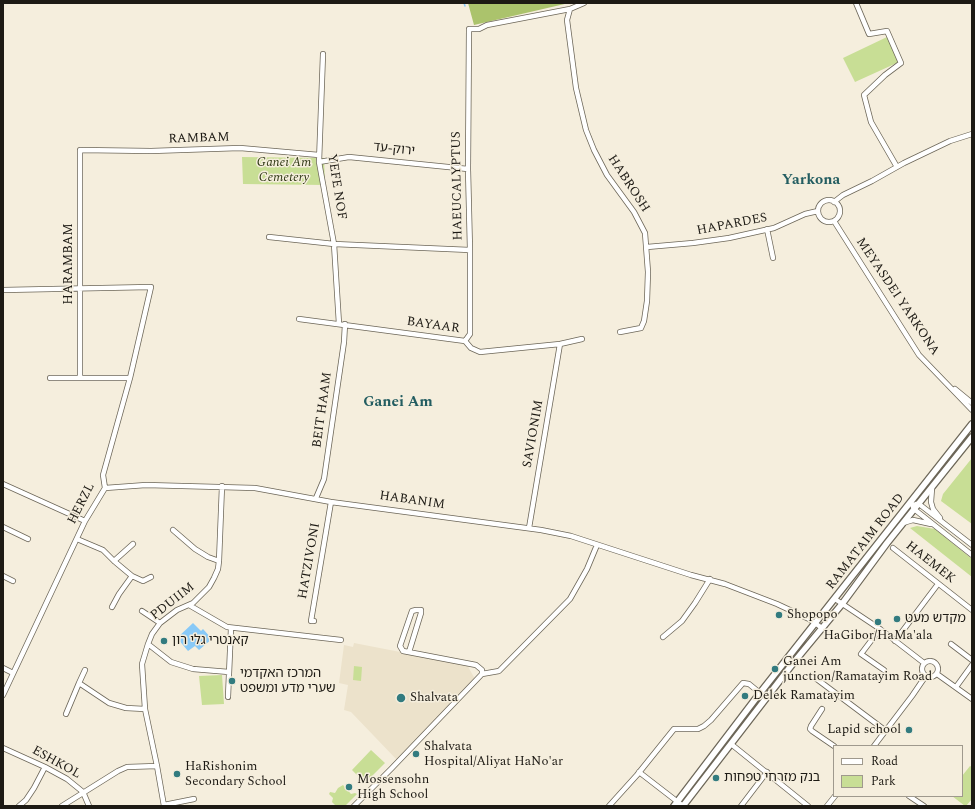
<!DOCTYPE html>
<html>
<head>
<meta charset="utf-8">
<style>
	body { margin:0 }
	#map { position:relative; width:975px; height:809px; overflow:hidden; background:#f5eedd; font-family:Spectral,serif }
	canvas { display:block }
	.frame { position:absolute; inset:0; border:4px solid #1d1a14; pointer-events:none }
	.legend { position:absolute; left:833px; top:745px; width:130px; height:52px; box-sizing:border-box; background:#f5eedd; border:1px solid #9f998d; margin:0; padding:5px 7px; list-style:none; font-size:12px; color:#1d1a14 }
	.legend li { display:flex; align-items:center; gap:8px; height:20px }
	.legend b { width:20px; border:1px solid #9f998d }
</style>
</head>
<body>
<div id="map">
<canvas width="975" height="809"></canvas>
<div class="frame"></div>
<ul class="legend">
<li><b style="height:5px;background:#fff"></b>Road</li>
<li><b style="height:11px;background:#c8de95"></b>Park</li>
</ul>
</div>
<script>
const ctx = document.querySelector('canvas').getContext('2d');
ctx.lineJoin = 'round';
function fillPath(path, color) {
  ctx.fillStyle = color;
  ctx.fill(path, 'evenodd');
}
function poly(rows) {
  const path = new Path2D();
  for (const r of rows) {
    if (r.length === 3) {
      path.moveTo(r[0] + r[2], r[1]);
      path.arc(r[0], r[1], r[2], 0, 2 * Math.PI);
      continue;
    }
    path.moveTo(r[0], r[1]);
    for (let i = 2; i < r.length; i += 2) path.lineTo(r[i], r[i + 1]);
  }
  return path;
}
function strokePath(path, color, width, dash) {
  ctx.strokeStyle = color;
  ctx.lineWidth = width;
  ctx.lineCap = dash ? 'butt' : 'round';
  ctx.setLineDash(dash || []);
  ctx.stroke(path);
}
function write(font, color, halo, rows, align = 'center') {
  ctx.font = font + ' Spectral,"Noto Sans Hebrew",serif';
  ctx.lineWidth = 3;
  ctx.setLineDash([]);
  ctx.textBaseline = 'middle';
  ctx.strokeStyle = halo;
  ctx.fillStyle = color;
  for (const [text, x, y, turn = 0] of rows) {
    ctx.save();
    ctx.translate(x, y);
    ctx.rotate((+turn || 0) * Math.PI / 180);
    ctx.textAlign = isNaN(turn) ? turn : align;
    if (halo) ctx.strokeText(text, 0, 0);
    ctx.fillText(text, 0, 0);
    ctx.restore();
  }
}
const built = poly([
	[354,643,467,665,475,679,397,760,351,712,344,710,348,685,339,683,344,645,353,647]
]);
const green = poly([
	[887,37,899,62,855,82,843,58],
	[242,157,324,158,325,185,243,184],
	[972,458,972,502,971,502,972,507,972,524,941,501,943,494],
	[917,526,935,529,972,559,972,577,910,528],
	[354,666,362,667,361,681,353,680],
	[222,675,224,704,202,705,199,676],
	[371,750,385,763,365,783,352,770],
	[970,766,972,767,972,799,966,806,965,806,952,796,962,796,962,776],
	[343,785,351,794,355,793,357,794,345,806,336,806,332,802,333,798,329,794,330,792,335,793,338,788]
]);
const forest = poly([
	[468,3,499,4,569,3,474,25]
]);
const water = poly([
	[193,623,201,631,203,629,212,639,199,650,195,646,188,651,177,638]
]);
const stream = poly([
	[464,3,465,6]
]);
const minor = poly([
	[856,3,869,34,887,31,901,63,885,75,864,95,871,122,897,167],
	[570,9,567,20,576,88,586,130,594,150,607,175,634,212,645,233,648,272,647,301,644,321,641,328,620,332],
	[323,54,319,162,334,244,339,324],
	[319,162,349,157,468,169],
	[829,211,11],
	[834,202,843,195,872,181,904,163,950,141,972,134],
	[834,221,919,355,972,410],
	[767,229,773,258],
	[269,237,334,244,470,250],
	[647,247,693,243,729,238,774,228,805,214,818,211],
	[3,290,151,287,130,378,103,475,105,488,85,521,3,695],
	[299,319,465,341,471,348,480,352,560,344,582,339],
	[465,341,470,334,470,250,468,169,469,29,479,29,487,25,570,9,584,3],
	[50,378,130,378],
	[80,378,80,150,151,151,240,148,319,155],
	[955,389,972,403],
	[3,484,85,521],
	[105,488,146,485,255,488,331,502,541,530,571,536,691,575,725,584,777,604,809,619,822,628],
	[932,488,931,502,933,509,940,518],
	[316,498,324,479,344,342,345,324],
	[911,502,914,509,972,555],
	[916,504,919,504,972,545],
	[903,523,913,520,931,524],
	[3,527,28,539],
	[529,528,560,344],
	[173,530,195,549,208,557,219,561],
	[77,539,103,550,114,561,132,576,143,581,151,577],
	[893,548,972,610],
	[114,561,133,544],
	[3,576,13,581],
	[835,599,880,629,924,663],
	[189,605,227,627,341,640],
	[112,607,119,594,132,576],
	[142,611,160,623],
	[314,621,311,621,331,502],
	[880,629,861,654,884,670],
	[663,637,682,621,695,603,710,579],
	[895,641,938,584],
	[148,644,171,662,193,669,229,672],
	[951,644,972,660],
	[930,669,8],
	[3,668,13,673],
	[482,674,499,671,570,599,587,569,597,545],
	[937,674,972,699],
	[814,677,886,731],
	[79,683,85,670],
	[956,687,972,665],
	[228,697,231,628],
	[822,709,811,726,810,729,812,731,834,746],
	[66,714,79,683,109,703,126,708,145,709],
	[731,744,808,806],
	[874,746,912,696,925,677],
	[3,748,45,767,67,779,83,792,89,806],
	[639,772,683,806],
	[909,796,924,806],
	[164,805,194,799],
	[19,806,26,800,34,788,45,767],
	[62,806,118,771,127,767,157,766],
	[164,806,157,766,145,709,142,664,148,644,152,634,160,623,177,610,193,603,209,587,214,578,218,569,219,561,222,486],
	[354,806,391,769,482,674,482,670,476,665,403,651,400,646,412,611,416,610,421,610,421,613,409,652],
	[609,806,637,775,674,729,698,729,704,726,711,720,743,683,749,684,760,693,767,697],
	[741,806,767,772],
	[827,806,835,796]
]);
const major = poly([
	[674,806,760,693,972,424],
	[683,806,794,662,842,604,887,543,972,437]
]);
const markers = [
	[779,615,4,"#327b7f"],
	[897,619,4,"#327b7f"],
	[878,622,4,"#327b7f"],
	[164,641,4,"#327b7f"],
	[775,669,4,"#327b7f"],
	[232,681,4,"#327b7f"],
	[745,696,4,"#327b7f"],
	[401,698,5,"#327b7f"],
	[909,730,4,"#327b7f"],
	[416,754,4,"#327b7f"],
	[177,774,4,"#327b7f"],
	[716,778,4,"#327b7f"],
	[349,787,4,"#327b7f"]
];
const streetNames = [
	["RAMBAM",199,139,-2],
	["ירוק-עד",394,150,6],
	["HABROSH",628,184,57],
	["HAEUCALYPTUS",458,186,-91],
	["YEFE NOF",336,187,81],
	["HAPARDES",732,225,-11],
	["HARAMBAM",69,264,-90],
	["MEYASDEI YARKONA",897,297,56],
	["BAYAAR",433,326,8],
	["BEIT HAAM",323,410,-82],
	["SAVIONIM",534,434,-80],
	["HABANIM",412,501,8],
	["HERZL",82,504,-63],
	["RAMATAIM ROAD",866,542,-52],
	["HATZIVONI",310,561,-80],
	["HAEMEK",930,563,38],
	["PDUIIM",173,602,-38],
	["ESHKOL",56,763,29]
];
const parkNames = [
	["Ganei Am",284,163],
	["Cemetery",284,178]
];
const poiNames = [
	["Shopopo",787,615],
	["מקדש מעט",905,619],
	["HaGibor/HaMa'ala",878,636,"center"],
	["קאנטרי גלי רון",172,641],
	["Ganei Am",783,662],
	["junction/Ramatayim Road",783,677],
	["המרכז האקדמי",240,674],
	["שערי מדע ומשפט",240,689],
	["Delek Ramatayim",753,696],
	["Shalvata",410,698],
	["Lapid school",901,730,"right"],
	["Shalvata",424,747],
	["Hospital/Aliyat HaNo'ar",424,762],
	["HaRishonim",185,767],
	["Secondary School",185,782],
	["בנק מזרחי טפחות",724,778],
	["Mossensohn",357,780],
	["High School",357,795]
];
const quarterNames = [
	["Yarkona",811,181],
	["Ganei Am",398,403]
];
fillPath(built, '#ece2cb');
fillPath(green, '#c8de95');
fillPath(forest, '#abc36c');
fillPath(water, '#88c9f7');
strokePath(stream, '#88c9f7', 1.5);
strokePath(minor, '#6c6658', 6);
strokePath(major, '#6c6658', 8);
strokePath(minor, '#fff', 4.5);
strokePath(major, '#fff', 5.5);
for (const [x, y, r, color] of markers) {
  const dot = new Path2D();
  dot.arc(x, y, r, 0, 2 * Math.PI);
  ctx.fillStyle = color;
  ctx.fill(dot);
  strokePath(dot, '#f5eedd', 1.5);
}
write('13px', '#1d1a14', '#f5eedd', streetNames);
write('italic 13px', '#2e3713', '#f5eedd', parkNames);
write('13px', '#1d1a14', '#f5eedd', poiNames, 'left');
write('bold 15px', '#235d61', '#f5eedd', quarterNames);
</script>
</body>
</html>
